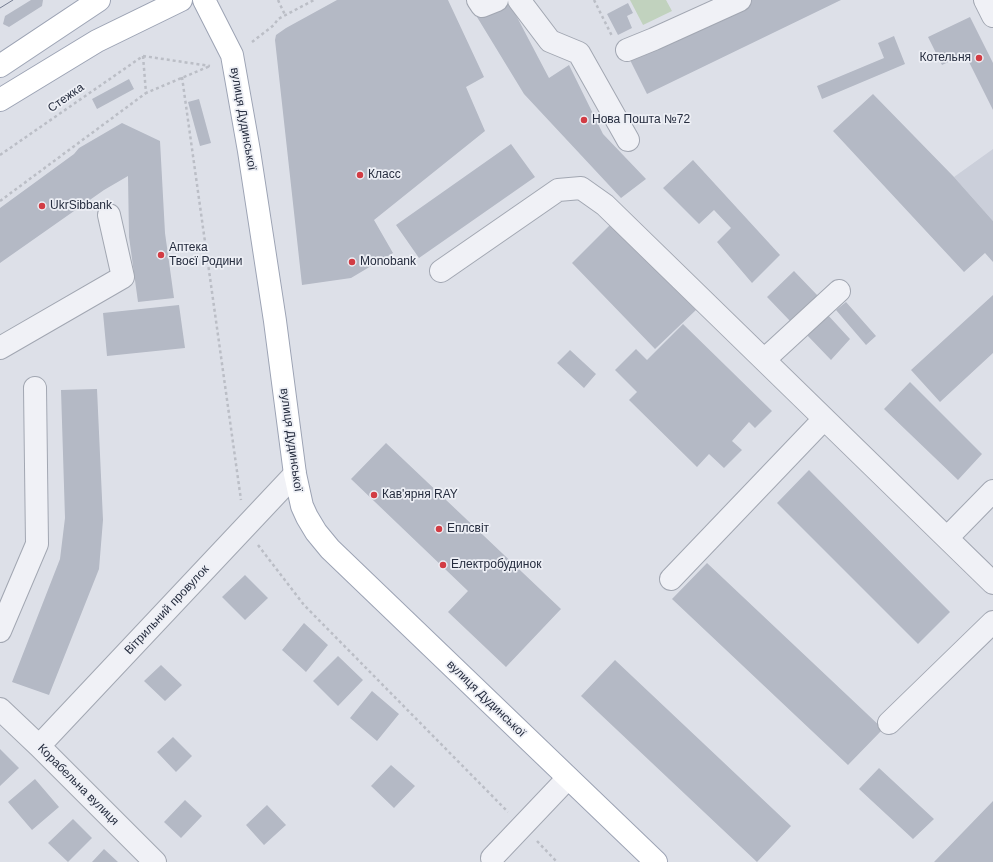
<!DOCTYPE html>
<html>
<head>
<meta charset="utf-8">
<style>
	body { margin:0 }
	canvas { display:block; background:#dde0e8 }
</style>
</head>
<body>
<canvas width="993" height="862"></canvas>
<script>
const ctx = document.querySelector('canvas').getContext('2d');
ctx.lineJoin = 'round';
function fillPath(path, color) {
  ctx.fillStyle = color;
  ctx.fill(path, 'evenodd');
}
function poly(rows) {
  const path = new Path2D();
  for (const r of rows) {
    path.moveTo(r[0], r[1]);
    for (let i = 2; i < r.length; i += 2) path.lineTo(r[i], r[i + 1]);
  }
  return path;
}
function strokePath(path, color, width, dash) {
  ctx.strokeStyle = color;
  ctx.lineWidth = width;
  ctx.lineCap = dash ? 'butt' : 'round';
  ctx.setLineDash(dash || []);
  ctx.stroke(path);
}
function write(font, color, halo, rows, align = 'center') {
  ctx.font = font + ' Arial,sans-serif';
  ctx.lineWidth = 3.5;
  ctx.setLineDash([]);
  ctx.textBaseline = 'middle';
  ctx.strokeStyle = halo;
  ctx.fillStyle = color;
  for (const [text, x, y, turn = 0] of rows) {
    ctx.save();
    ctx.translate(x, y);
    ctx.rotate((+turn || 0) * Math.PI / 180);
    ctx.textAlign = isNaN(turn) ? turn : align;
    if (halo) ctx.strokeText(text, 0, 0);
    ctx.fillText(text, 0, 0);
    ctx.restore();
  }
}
const built = poly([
	[993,149,993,221,954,177]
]);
const green = poly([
	[630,0,666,0,672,11,643,25]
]);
const building = poly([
	[31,0,43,0,42,6,9,27,3,24,5,16],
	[337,0,448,0,484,77,466,87,485,131,374,220,393,253,351,278,302,285,275,40,276,35,286,28],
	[506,0,508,0,549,78,569,65,603,134,646,179,621,198,524,94,477,17],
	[747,0,841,0,647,94,629,58],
	[628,3,633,13,627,16,632,28,618,35,607,14],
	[970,17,993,63,993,110,965,54,942,65,928,37],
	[894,36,905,64,822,99,817,86,884,58,878,43],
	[129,79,134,89,97,109,92,99],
	[873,94,954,177,993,221,993,262,985,253,964,272,833,131],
	[199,99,211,143,200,146,188,102],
	[122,123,160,141,165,233,174,298,138,302,129,237,128,176,104,190,0,263,0,208,74,154,79,148],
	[511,144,535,177,419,258,396,225],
	[693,160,780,255,752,283,717,242,731,228,714,210,699,224,663,188],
	[610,225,696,310,655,349,572,263],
	[794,271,818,296,791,322,767,297],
	[993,295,993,353,940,402,911,370],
	[846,302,876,336,866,345,836,310],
	[179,305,185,348,107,356,103,313],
	[826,313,850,339,831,360,805,333],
	[683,324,772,411,755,428,749,422,732,441,742,450,724,468,709,454,697,467,629,400,637,392,615,370,636,349,647,360],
	[570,350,596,374,584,388,557,363],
	[910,382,982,454,958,480,884,409],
	[97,389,103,520,99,569,49,695,12,682,60,559,65,518,61,390],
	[386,443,561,609,506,667,448,612,468,591,351,479],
	[809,470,950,612,918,644,777,503],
	[707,563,883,729,848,765,672,599],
	[245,575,268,598,245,620,222,597],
	[304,623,328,645,306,672,282,650],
	[338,656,363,680,338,706,313,681],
	[615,660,791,826,757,862,581,696],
	[161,665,182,685,165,701,144,681],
	[372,691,399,714,377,741,350,718],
	[173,737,192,756,176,772,157,752],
	[0,749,19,768,0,786],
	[391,765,415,786,394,808,371,786],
	[879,768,934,819,913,839,859,789],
	[35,779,59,807,32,830,8,802],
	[185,800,202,816,181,838,164,822],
	[993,801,993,862,934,862],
	[267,805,286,825,264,845,246,825],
	[73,819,92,838,68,862,48,843],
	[104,849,118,862,92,862]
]);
const path = poly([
	[278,0,285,15],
	[594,0,612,36],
	[252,42,274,25,278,19,314,0],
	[143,56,146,93,210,66],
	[143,56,210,66],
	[182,77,241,500],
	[0,155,143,56],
	[0,201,146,93],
	[258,545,304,605,508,812],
	[537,841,557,862]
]);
const minor = poly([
	[478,0,482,6,497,0],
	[519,0,550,41,579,53,628,140],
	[985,0,993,16],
	[627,50,654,39,740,0],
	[441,271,558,190,581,188,605,205,993,583],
	[0,348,123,277,109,215],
	[764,360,839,291],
	[947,538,993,491],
	[671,579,824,419],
	[0,631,37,544,35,388],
	[0,709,39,746,155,862],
	[889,723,993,622],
	[39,746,295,474],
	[492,858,568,778]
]);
const major = poly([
	[204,0,232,55,249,151,275,321,295,474,302,506,307,517,316,532,330,549,656,862],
	[0,66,99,0],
	[0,100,97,41,181,0]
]);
const tram = poly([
	[0,8,13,0]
]);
const markers = [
	[979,58,4,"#d23c44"],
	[584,120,4,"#d23c44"],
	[360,175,4,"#d23c44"],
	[42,206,4,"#d23c44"],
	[161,255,4,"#d23c44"],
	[352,262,4,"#d23c44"],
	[374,495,4,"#d23c44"],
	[439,529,4,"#d23c44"],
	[443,565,4,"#d23c44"]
];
const poiNames = [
	["Котельня",971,58,"right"],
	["Нова Пошта №72",592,120],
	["Класс",368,175],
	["UkrSibbank",50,206],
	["Аптека",169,248],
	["Твоєї Родини",169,262],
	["Monobank",360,262],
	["Кав'ярня RAY",382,495],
	["Еплсвіт",447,529],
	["Електробудинок",451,565]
];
const streetNames = [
	["Стежка",66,98,-35],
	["вулиця Дудинської",243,119,80],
	["вулиця Дудинської",291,440,82],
	["Вітрильний провулок",167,610,-47],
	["вулиця Дудинської",486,699,44],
	["Корабельна вулиця",78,785,45]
];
fillPath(built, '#cbcfda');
fillPath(green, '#c1d2be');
fillPath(building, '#b4b9c5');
strokePath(minor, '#a2a7b2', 24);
strokePath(major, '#9ca3b4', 24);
strokePath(path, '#bbbec6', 2.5, [3, 3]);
strokePath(minor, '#f0f1f6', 22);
strokePath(major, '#fff', 22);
strokePath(tram, '#767e92', 1);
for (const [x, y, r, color] of markers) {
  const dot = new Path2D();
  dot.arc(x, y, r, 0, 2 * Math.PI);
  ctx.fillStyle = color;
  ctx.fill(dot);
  strokePath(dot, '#edeff5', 1.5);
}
write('12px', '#262d3f', '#edeff5', poiNames, 'left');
write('12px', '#262d3f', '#edeff5', streetNames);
</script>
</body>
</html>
